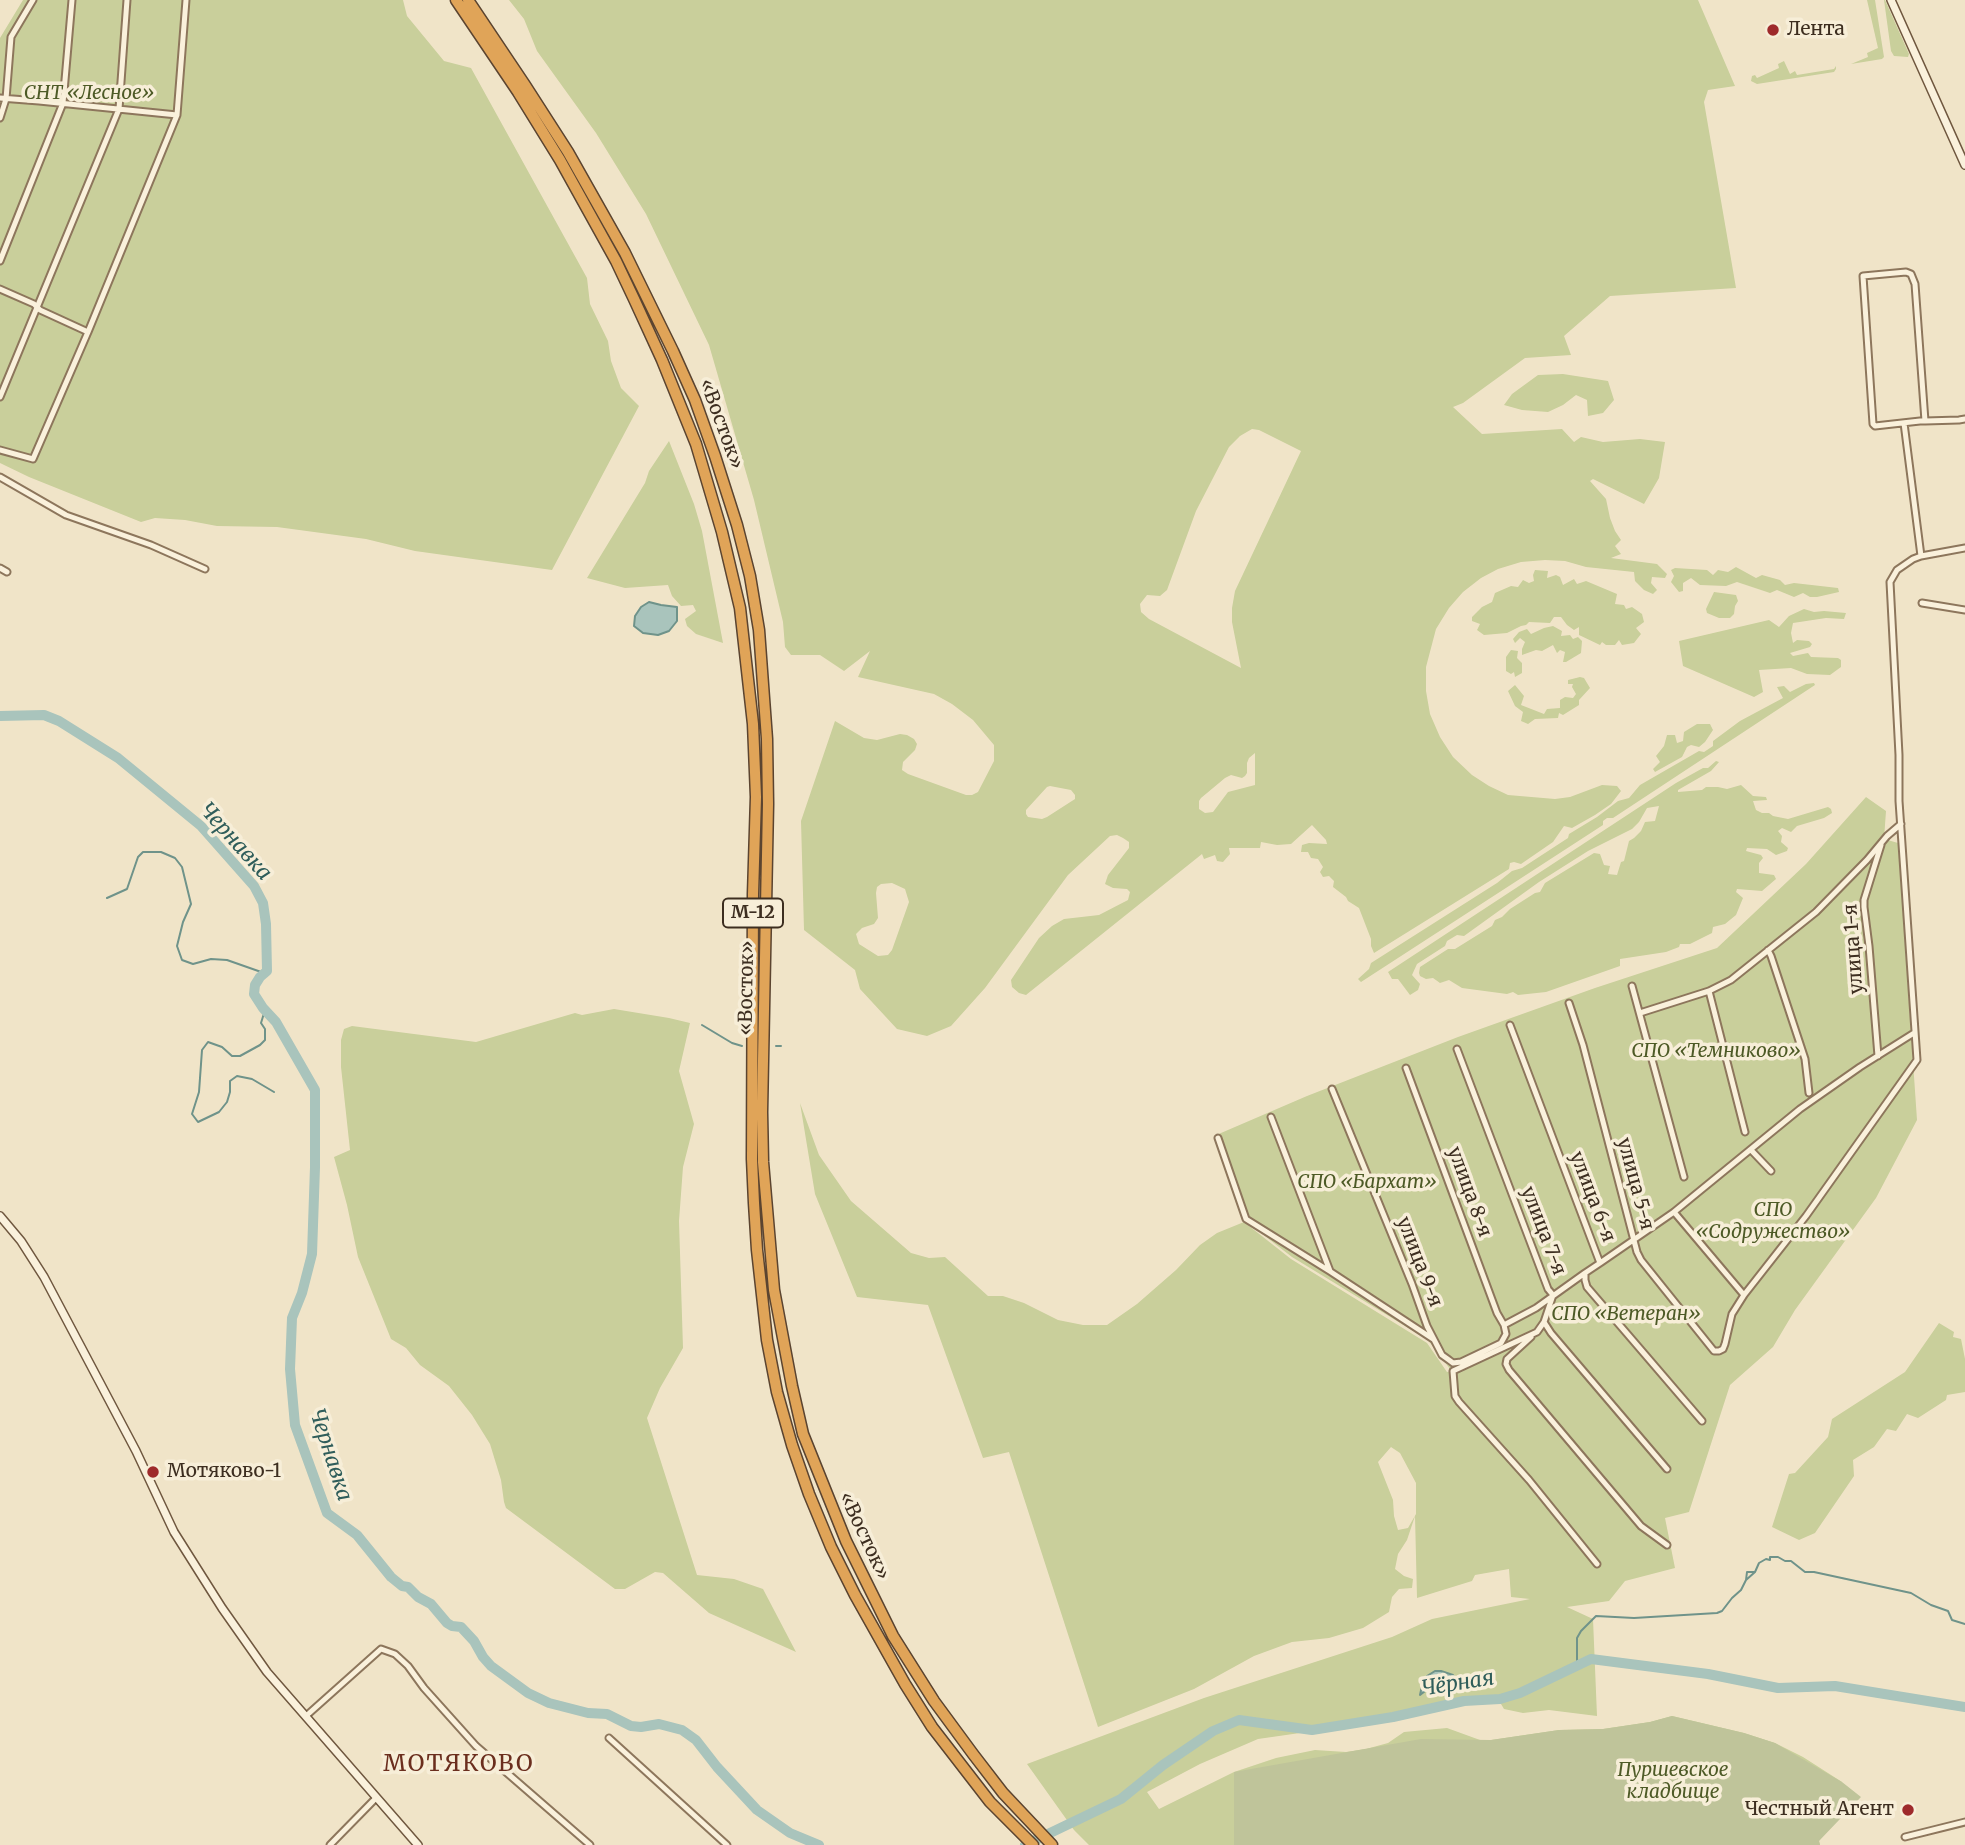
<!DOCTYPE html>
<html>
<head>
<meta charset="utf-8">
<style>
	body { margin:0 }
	canvas { display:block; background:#f0e4c8 }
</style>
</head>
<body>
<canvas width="1965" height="1845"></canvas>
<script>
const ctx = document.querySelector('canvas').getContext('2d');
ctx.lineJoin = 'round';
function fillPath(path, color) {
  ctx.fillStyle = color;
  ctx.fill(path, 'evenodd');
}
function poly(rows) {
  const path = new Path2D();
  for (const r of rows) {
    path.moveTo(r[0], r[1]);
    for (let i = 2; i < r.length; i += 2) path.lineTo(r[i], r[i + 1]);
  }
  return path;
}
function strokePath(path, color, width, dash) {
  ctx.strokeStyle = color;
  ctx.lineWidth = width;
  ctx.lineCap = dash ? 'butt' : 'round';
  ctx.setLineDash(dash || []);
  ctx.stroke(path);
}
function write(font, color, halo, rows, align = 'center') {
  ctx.font = font + ' Merriweather,serif';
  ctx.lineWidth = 7;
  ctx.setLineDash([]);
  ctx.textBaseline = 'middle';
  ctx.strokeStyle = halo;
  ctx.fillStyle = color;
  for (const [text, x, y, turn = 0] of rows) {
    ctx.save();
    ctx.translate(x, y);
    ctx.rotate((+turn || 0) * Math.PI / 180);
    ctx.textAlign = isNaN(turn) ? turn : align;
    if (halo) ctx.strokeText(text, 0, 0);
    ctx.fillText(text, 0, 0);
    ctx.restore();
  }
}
const green = poly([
	[23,0,403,0,407,16,444,61,471,68,587,278,590,304,608,341,611,361,621,388,639,406,552,570,415,551,366,539,277,527,217,526,185,520,155,518,141,522,29,477,0,463,0,38],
	[509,0,1698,0,1735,86,1708,90,1704,102,1736,288,1610,296,1564,336,1571,355,1525,358,1463,403,1453,407,1482,434,1562,429,1574,442,1581,437,1603,442,1640,439,1665,442,1659,478,1644,504,1593,479,1590,481,1606,499,1610,518,1615,531,1621,540,1615,546,1621,554,1611,558,1657,564,1667,574,1665,578,1652,577,1651,583,1657,590,1653,594,1644,590,1635,581,1634,572,1586,567,1565,561,1545,560,1521,562,1498,569,1481,578,1463,592,1449,608,1436,629,1426,667,1426,691,1430,714,1440,737,1453,757,1472,775,1489,786,1508,795,1555,799,1570,797,1602,785,1617,786,1621,791,1611,804,1595,815,1572,828,1564,826,1553,842,1521,864,1514,862,1510,863,1509,869,1374,953,1371,946,1371,939,1359,908,1348,901,1346,897,1333,887,1334,881,1329,876,1323,877,1320,872,1323,867,1318,859,1311,858,1308,852,1301,852,1302,845,1309,843,1327,844,1326,840,1312,825,1291,844,1277,845,1261,842,1260,848,1229,848,1230,854,1223,862,1217,861,1215,855,1204,859,1202,854,1026,995,1019,993,1012,987,1011,980,1039,938,1052,926,1064,919,1099,915,1128,900,1130,892,1127,889,1113,888,1105,884,1108,875,1129,848,1129,842,1123,838,1117,835,1110,836,1068,875,985,988,951,1026,927,1036,897,1029,860,989,855,970,804,930,801,821,835,721,864,738,877,740,900,734,907,735,914,739,917,744,915,750,903,762,902,770,908,774,966,795,972,795,978,792,994,761,994,745,973,720,952,704,934,694,858,677,870,651,844,671,820,655,791,655,785,647,783,622,754,500,709,345,646,214,596,133,537,51,524,19],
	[1252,429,1259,430,1301,451,1235,591,1232,608,1232,622,1241,668,1149,619,1141,612,1140,604,1147,595,1160,596,1167,590,1196,511,1229,447,1240,436],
	[1255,753,1255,785,1228,792,1213,812,1205,813,1199,809,1199,801,1201,798,1225,778,1231,775,1242,778,1245,776,1247,773,1247,763,1249,758],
	[1050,786,1071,790,1075,795,1075,799,1047,817,1042,819,1028,817,1026,814,1026,810,1047,787],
	[892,883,905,889,909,902,892,950,888,955,878,956,859,944,856,934,862,928,874,924,878,918,876,893,877,887,881,884],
	[1867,0,1875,0,1884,57,1882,59,1851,64,1868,57,1867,53,1878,48],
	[1884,0,1885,0,1909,54,1908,57,1894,56,1891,51],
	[1784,61,1790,74,1795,71,1797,75,1834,69,1836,66,1836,69,1834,72,1757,84,1751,81,1752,76,1755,75,1757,78,1779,68,1778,64],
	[1563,374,1608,381,1614,400,1603,413,1588,416,1587,400,1576,395,1563,405,1548,412,1522,410,1504,405,1512,394,1538,375],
	[669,441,694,504,702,531,723,643,696,634,687,626,685,619,696,611,693,605,681,606,672,596,668,585,625,588,587,578,645,483,649,471],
	[1736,567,1756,578,1762,575,1780,580,1785,585,1794,583,1838,588,1839,592,1817,597,1810,597,1803,593,1794,597,1777,590,1770,593,1737,582,1726,586,1700,585,1691,578,1683,583,1683,591,1679,592,1671,582,1674,576,1671,570,1675,568,1707,570,1713,575,1718,570,1728,572],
	[1535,570,1548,571,1547,578,1556,575,1560,577,1563,585,1574,579,1577,584,1586,581,1617,594,1615,604,1624,605,1626,609,1632,607,1642,614,1644,622,1636,628,1641,634,1634,643,1622,645,1619,640,1615,645,1606,645,1602,642,1600,645,1579,635,1579,627,1574,630,1567,625,1561,617,1554,617,1550,623,1529,622,1526,625,1521,626,1507,633,1484,635,1477,630,1480,624,1472,621,1472,617,1482,607,1492,602,1495,593,1511,586,1518,587,1523,580,1529,583,1534,581,1533,575],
	[1714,592,1736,595,1738,601,1735,606,1734,614,1730,618,1719,618,1707,613,1706,609],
	[1804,609,1814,612,1824,611,1846,613,1844,619,1826,618,1793,623,1791,633,1793,643,1797,640,1809,641,1812,644,1810,647,1790,653,1793,656,1808,653,1811,657,1838,658,1841,660,1841,667,1830,675,1807,674,1791,668,1759,670,1763,692,1754,697,1683,666,1679,641,1769,620,1779,627,1789,616],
	[1553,626,1562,631,1561,636,1570,635,1573,639,1578,637,1582,641,1581,653,1566,662,1563,662,1565,652,1560,650,1557,653,1553,645,1542,651,1536,650,1522,655,1522,649,1525,642,1520,638,1515,643,1513,639,1519,632,1527,629,1531,634,1544,628],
	[1511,650,1518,651,1517,658,1522,663,1522,673,1515,677,1514,672,1511,674,1506,671,1506,657],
	[1580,677,1584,678,1590,688,1579,700,1579,705,1563,715,1559,713,1558,718,1535,719,1528,724,1521,721,1523,712,1515,706,1508,691,1515,685,1524,696,1521,705,1544,714,1547,709,1560,708,1560,700,1565,697,1573,698,1576,694,1572,687,1573,684,1568,684,1568,680],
	[1814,683,1815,685,1613,818,1607,818,1603,821,1603,825,1361,982,1358,979,1369,969,1371,963,1497,883,1512,871,1522,868,1568,838,1569,834,1597,817,1618,801,1629,798,1640,785,1699,751,1704,752,1713,746,1713,741,1740,721,1783,698,1777,687,1784,686,1790,692,1806,684],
	[1697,724,1710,724,1713,730,1705,742,1699,747,1691,745,1687,747,1682,757,1655,772,1653,769,1660,762,1656,756,1664,746,1667,735,1675,735,1677,743,1683,741,1684,732],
	[1716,761,1719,762,1711,771,1678,790,1678,792,1702,790,1706,787,1718,787,1727,789,1741,785,1753,796,1766,797,1767,800,1753,801,1756,810,1762,813,1769,813,1773,816,1788,819,1828,807,1831,809,1832,813,1824,818,1797,826,1791,832,1782,828,1778,831,1782,836,1781,842,1788,848,1787,851,1776,855,1767,849,1747,848,1746,851,1761,855,1763,858,1759,863,1759,873,1774,875,1776,879,1762,891,1737,889,1736,892,1743,898,1736,915,1725,924,1713,927,1712,933,1690,944,1680,944,1679,947,1666,952,1620,959,1620,966,1546,992,1518,995,1513,992,1507,994,1462,988,1449,980,1440,983,1433,978,1426,979,1420,976,1419,973,1420,967,1448,949,1455,949,1492,926,1495,920,1502,917,1510,909,1535,893,1540,892,1545,883,1594,853,1600,854,1604,865,1610,866,1608,874,1617,875,1621,862,1624,861,1629,841,1634,838,1641,831,1645,822,1655,821,1659,806,1647,808,1639,822,1632,829,1588,851,1539,882,1464,936,1457,935,1447,941,1445,946,1417,964,1412,975,1420,984,1418,990,1410,995,1398,979,1392,979,1388,972,1676,783,1703,768,1708,768],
	[1866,797,1886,811,1884,839,1898,843,1917,1120,1876,1198,1795,1310,1773,1347,1730,1385,1689,1512,1665,1518,1675,1568,1625,1581,1609,1601,1567,1607,1593,1619,1597,1716,1549,1710,1523,1713,1504,1709,1498,1699,1433,1706,1386,1720,1344,1724,1307,1732,1258,1739,1200,1764,1147,1792,1159,1809,1234,1772,1276,1758,1315,1750,1346,1752,1366,1749,1388,1743,1404,1732,1447,1728,1480,1740,1491,1740,1559,1730,1603,1729,1650,1722,1672,1716,1744,1733,1775,1743,1803,1757,1842,1782,1819,1841,1820,1845,1089,1845,1074,1830,1027,1764,1204,1698,1392,1637,1432,1619,1530,1599,1511,1597,1509,1569,1475,1575,1472,1581,1417,1598,1415,1516,1407,1540,1398,1554,1395,1569,1404,1576,1413,1579,1412,1588,1399,1589,1392,1597,1389,1612,1363,1628,1329,1638,1292,1642,1254,1656,1194,1689,1098,1727,1009,1452,983,1458,928,1305,857,1297,815,1194,800,1103,819,1155,851,1201,911,1253,929,1258,945,1257,988,1296,1003,1296,1024,1303,1058,1320,1083,1325,1107,1325,1137,1304,1176,1270,1200,1245,1217,1233,1244,1222,1291,1259,1427,1343,1447,1372,1453,1371,1453,1368,1450,1369,1428,1340,1292,1257,1243,1219,1214,1136,1307,1096,1458,1037,1595,988,1717,948,1806,864],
	[1391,1447,1400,1453,1416,1483,1416,1514,1408,1528,1398,1530,1394,1516,1393,1500,1378,1462],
	[614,1009,669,1018,690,1023,679,1071,694,1124,683,1167,679,1221,683,1348,660,1388,647,1418,697,1575,734,1579,763,1589,796,1652,709,1613,663,1573,655,1572,625,1589,615,1589,506,1508,504,1502,501,1480,490,1444,472,1415,449,1386,420,1365,406,1348,391,1339,358,1257,347,1205,334,1157,350,1150,341,1067,341,1040,344,1029,352,1026,476,1042,575,1013,582,1015],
	[1939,1323,1954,1332,1953,1337,1961,1339,1965,1359,1965,1392,1947,1395,1946,1400,1918,1418,1907,1414,1896,1431,1887,1429,1874,1447,1853,1460,1854,1476,1815,1533,1799,1540,1772,1527,1789,1474,1795,1473,1828,1437,1832,1419,1905,1372]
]);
const cemetery = poly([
	[1672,1716,1744,1733,1775,1743,1842,1782,1861,1797,1819,1841,1820,1845,1234,1845,1234,1772,1421,1739,1491,1740,1559,1730,1603,1729,1650,1722]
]);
const water = poly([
	[649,602,661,605,677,607,677,621,669,631,658,635,643,633,634,626,635,616,641,607,649,602],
	[1435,1671,1441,1671,1453,1675,1459,1683,1457,1687,1452,1689,1435,1686,1429,1688,1420,1695,1423,1681,1427,1676,1435,1671]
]);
const stream = poly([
	[107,898,127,889,138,857,143,852,161,852,175,858,182,867,191,904,183,922,177,946,182,960,193,964,211,959,227,960,264,973],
	[265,1010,261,1023,265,1029,265,1040,260,1045,240,1056,232,1056,222,1047,208,1042,202,1050,199,1092,192,1114,198,1122,219,1112,227,1102,230,1092,230,1081,237,1076,252,1079,274,1092],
	[702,1025,732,1043,742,1046],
	[776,1046,781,1046],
	[1746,1580,1747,1572,1754,1572],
	[1577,1664,1577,1638,1581,1631,1596,1616,1634,1618,1717,1613,1722,1611,1732,1598,1741,1590,1746,1580,1755,1572,1759,1563,1766,1559,1770,1560,1770,1557,1778,1557,1785,1561,1791,1561,1805,1572,1814,1572,1911,1593,1931,1605,1948,1611,1952,1620,1965,1624]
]);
const river = poly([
	[0,716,44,715,59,721,118,758,201,826,254,886,263,903,266,924,267,971,260,977,255,985,254,994,263,1008,276,1022,315,1090,315,1167,312,1254,302,1293,292,1318,290,1369,295,1425,327,1513,357,1535,391,1577,402,1586,408,1587,418,1597,431,1604,447,1623,452,1626,461,1627,474,1641,483,1657,491,1666,528,1693,549,1703,588,1713,607,1714,631,1726,641,1727,659,1724,682,1730,696,1740,717,1767,757,1810,790,1833,819,1845],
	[1025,1845,1121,1799,1163,1765,1213,1731,1239,1720,1312,1730,1393,1717,1464,1701,1500,1699,1520,1693,1591,1659,1708,1674,1778,1688,1835,1686,1965,1707]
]);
const street = poly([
	[0,98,39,101,177,115],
	[0,118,6,99,11,37,33,0],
	[0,261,63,103,72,0],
	[0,289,34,304,40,310,88,332,33,459,0,450],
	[88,332,177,115,186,0],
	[0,397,119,109,127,0],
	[1925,421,1915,284,1911,274,1906,272,1863,276,1873,424,1875,426,1920,421,1925,421,1959,420,1965,419],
	[1904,423,1921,556],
	[0,477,66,515,151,545,205,569],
	[0,568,7,572],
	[1922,603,1965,610],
	[1768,950,1771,956,1805,1059,1809,1093],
	[1632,986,1684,1177],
	[1709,991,1745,1132],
	[1569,1003,1583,1045,1637,1252,1641,1260,1714,1351,1719,1351,1723,1349,1725,1344,1732,1314,1744,1295,1806,1216,1917,1060,1899,801,1899,755,1890,582,1897,570,1913,559,1921,556,1965,548],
	[1640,1013,1709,991,1731,980,1816,912,1867,860,1887,836,1901,824],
	[1510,1025,1600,1263,1585,1273,1585,1280,1587,1287,1702,1421],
	[1457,1049,1548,1289,1553,1295,1544,1322,1551,1333,1667,1469],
	[1878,1056,1869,946,1864,907,1864,900,1881,845],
	[1406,1068,1497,1313,1504,1325],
	[1332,1089,1412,1284,1427,1326,1442,1355,1449,1360,1453,1363,1461,1362,1501,1343,1506,1334,1504,1325,1536,1308,1585,1273],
	[1271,1117,1330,1271],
	[1218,1138,1246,1219,1331,1272,1433,1339],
	[1751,1150,1771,1171],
	[1674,1212,1744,1295],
	[1600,1263,1674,1212,1800,1109,1860,1067,1914,1033],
	[1544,1322,1537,1332,1453,1371,1455,1396,1459,1402,1529,1480,1597,1564],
	[1531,1337,1507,1359,1506,1364,1509,1370,1641,1526,1667,1545],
	[306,1716,381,1649,395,1654,408,1666,424,1688,476,1746,590,1845],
	[609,1738,727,1845],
	[1905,1837,1965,1822],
	[330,1845,376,1798]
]);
const secondary = poly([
	[1891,0,1965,165],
	[0,1216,21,1241,44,1277,136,1451,174,1532,222,1608,267,1672,418,1845]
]);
const highway = poly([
	[456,0,518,92,560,160,616,261,634,299,662,360,696,444,722,532,740,608,753,724,756,797,753,894,752,1159,754,1203,757,1250,767,1340,777,1392,792,1445,809,1494,831,1547,855,1595,905,1684,932,1727,990,1802,1033,1845],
	[468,0,525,85,568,152,625,253,673,351,695,400,715,456,737,525,750,576,759,630,767,739,768,804,762,1112,763,1162,774,1290,792,1386,803,1434,846,1541,893,1636,934,1701,973,1754,1003,1793,1052,1845]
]);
const markers = [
	[1773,30,7,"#9e2a2b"],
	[153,1472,7,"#9e2a2b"],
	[1908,1810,7,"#9e2a2b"]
];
const shields = [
	[753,913,60]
];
const shieldNames = [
	["М-12",753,913]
];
const poiNames = [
	["Лента",1787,30],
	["Мотяково-1",167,1472],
	["Честный Агент",1894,1810,"right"]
];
const parkNames = [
	["СНТ «Лесное»",89,94],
	["СПО «Темниково»",1716,1052],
	["СПО «Бархат»",1367,1183],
	["СПО",1773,1211],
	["«Содружество»",1773,1233],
	["СПО «Ветеран»",1626,1315],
	["Пуршевское",1673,1771],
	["кладбище",1673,1793]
];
const streetNames = [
	["«Восток»",721,424,70],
	["улица 1-я",1854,949,-94],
	["«Восток»",747,988,-89],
	["улица 5-я",1635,1184,75],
	["улица 8-я",1469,1192,70],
	["улица 6-я",1592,1197,69],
	["улица 7-я",1543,1231,69],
	["улица 9-я",1419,1262,69],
	["«Восток»",864,1536,65]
];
const waterNames = [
	["Чернавка",235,842,48],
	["Чернавка",330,1455,72],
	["Чёрная",1458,1684,-9]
];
const quarterNames = [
	["МОТЯКОВО",459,1764]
];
fillPath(green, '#c9cf9b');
fillPath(cemetery, '#bfc49a');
fillPath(water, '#a9c4bc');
strokePath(water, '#6f938a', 2);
strokePath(stream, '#6f938a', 2);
strokePath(river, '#a9c4bc', 10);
strokePath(street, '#8d765c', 9);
strokePath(secondary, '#6f573f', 10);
strokePath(highway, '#5b4430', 13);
strokePath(street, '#faf1dc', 5);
strokePath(secondary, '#faf1dc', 7);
strokePath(highway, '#e0a458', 10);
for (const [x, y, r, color] of markers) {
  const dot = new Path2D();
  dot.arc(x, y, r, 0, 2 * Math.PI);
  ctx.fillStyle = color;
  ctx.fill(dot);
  strokePath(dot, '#f7eed8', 2.5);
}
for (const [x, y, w] of shields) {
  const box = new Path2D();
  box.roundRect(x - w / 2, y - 14.5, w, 29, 5);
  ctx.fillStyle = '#f7eed8';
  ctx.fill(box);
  strokePath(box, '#3d2e20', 2);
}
write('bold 18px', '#3d2e20', null, shieldNames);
write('19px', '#3d2e20', '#f7eed8', poiNames, 'left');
write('italic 19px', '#4d5a26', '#f7eed8', parkNames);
write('19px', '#3d2e20', '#f7eed8', streetNames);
write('italic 21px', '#2f5d5a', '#f7eed8', waterNames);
ctx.letterSpacing = '2px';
write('23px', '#6b2e1e', '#f7eed8', quarterNames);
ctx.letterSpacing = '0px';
</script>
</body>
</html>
